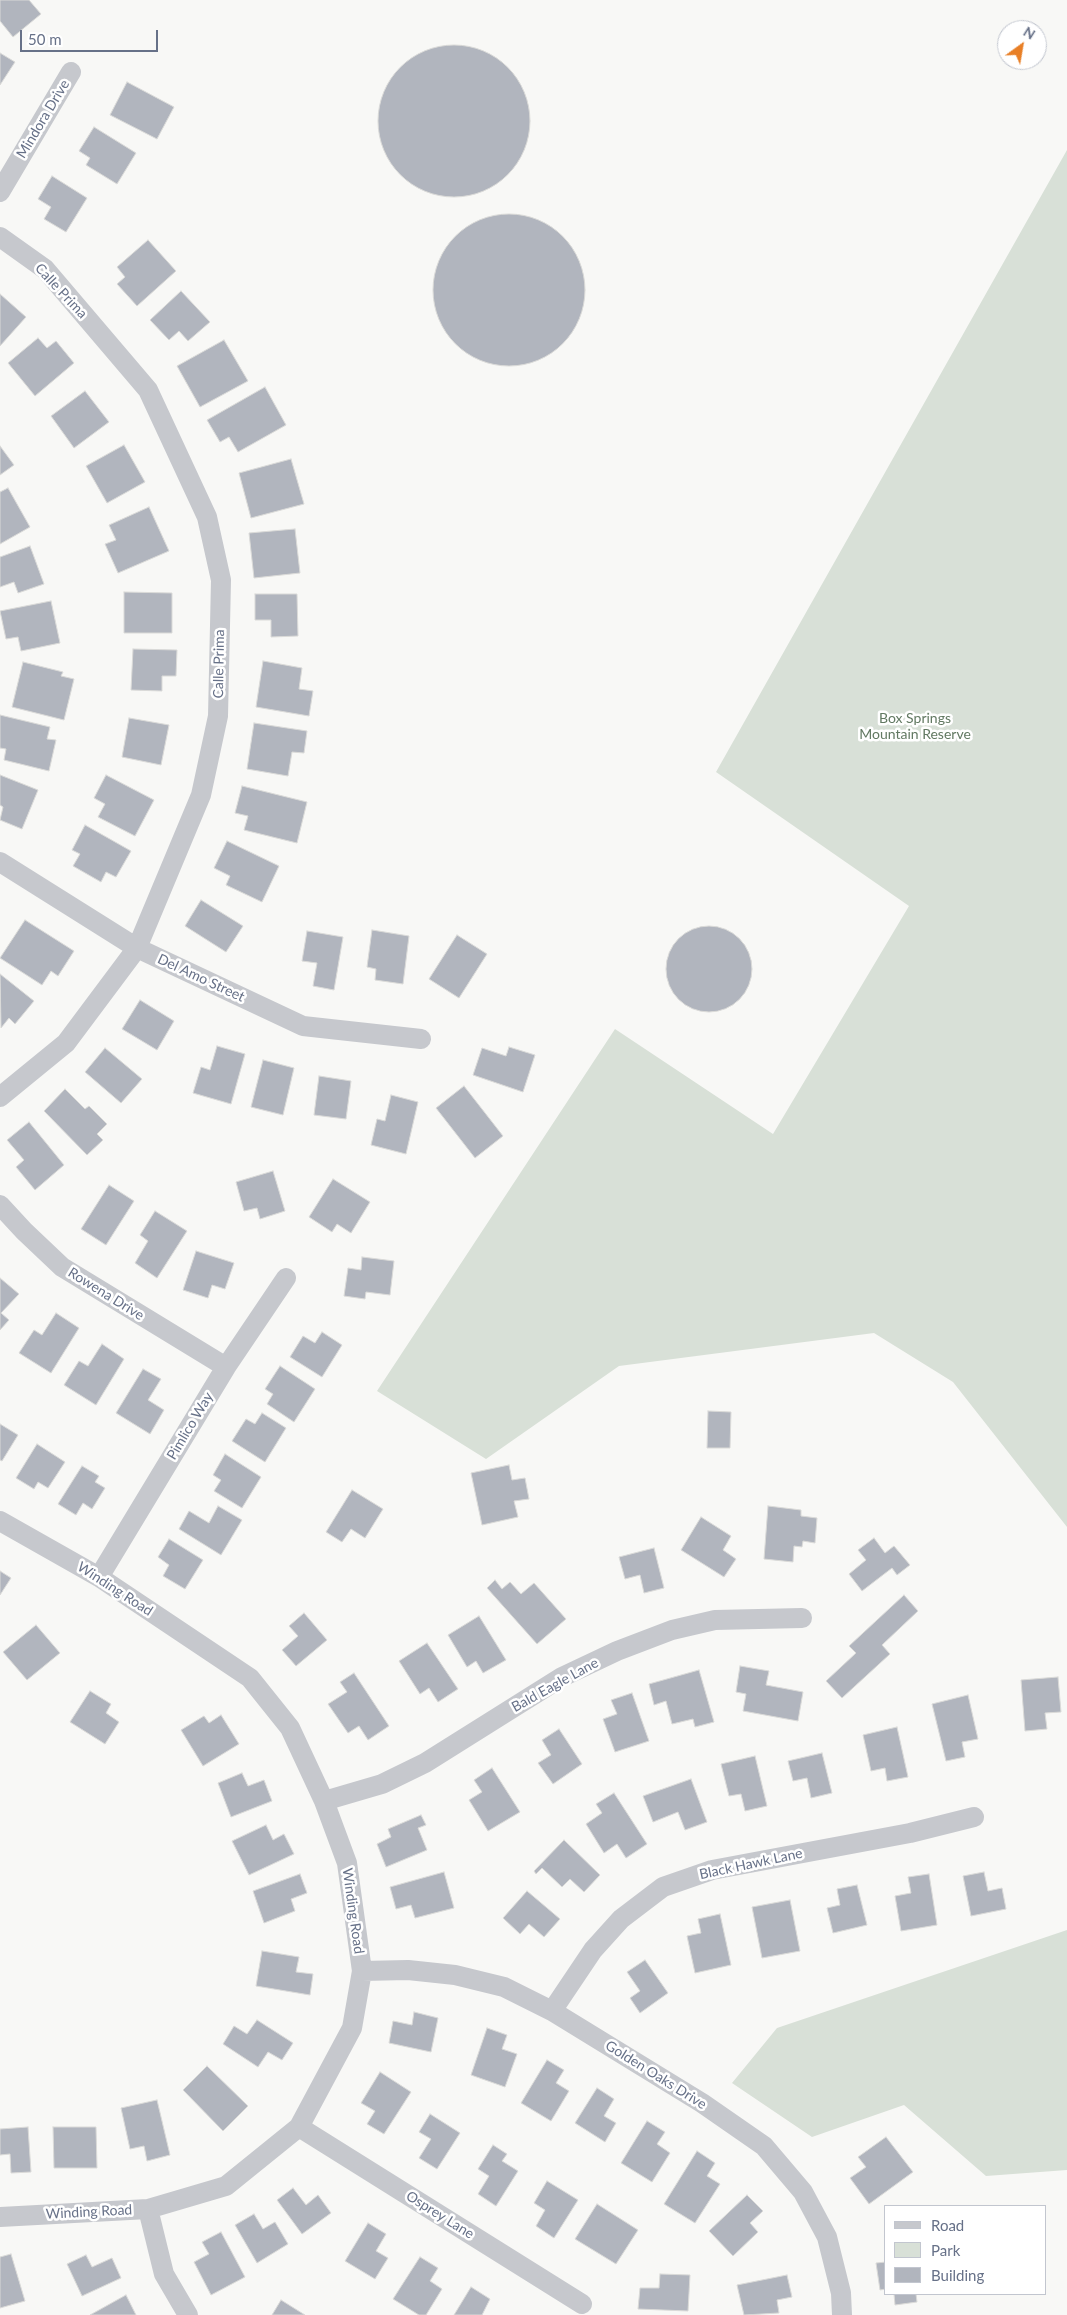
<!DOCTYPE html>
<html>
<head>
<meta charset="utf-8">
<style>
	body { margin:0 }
	#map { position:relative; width:1067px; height:2315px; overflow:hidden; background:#f8f8f6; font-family:Lato,sans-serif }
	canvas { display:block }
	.legend { position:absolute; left:884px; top:2205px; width:162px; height:90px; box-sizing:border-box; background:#fff; border:1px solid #c2c6cf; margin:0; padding:6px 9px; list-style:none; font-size:15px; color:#677188 }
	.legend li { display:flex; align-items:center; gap:10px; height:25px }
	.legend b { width:25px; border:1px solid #c2c6cf }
	.north { position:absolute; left:997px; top:20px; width:50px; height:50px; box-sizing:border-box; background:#fff; border:1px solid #c2c6cf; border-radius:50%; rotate:32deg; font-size:14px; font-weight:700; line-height:20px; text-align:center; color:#677188 }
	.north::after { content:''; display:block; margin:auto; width:18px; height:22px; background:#e87f26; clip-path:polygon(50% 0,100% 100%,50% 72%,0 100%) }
	.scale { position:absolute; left:20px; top:30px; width:138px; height:22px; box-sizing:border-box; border:2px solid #677188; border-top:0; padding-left:6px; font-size:15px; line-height:18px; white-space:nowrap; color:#677188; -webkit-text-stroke:4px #fff; paint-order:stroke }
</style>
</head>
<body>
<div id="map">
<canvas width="1067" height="2315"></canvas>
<ul class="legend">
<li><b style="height:6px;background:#c6c8cd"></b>Road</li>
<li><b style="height:14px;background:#d8e0d7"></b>Park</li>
<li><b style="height:14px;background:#b1b5be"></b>Building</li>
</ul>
<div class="north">N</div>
<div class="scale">50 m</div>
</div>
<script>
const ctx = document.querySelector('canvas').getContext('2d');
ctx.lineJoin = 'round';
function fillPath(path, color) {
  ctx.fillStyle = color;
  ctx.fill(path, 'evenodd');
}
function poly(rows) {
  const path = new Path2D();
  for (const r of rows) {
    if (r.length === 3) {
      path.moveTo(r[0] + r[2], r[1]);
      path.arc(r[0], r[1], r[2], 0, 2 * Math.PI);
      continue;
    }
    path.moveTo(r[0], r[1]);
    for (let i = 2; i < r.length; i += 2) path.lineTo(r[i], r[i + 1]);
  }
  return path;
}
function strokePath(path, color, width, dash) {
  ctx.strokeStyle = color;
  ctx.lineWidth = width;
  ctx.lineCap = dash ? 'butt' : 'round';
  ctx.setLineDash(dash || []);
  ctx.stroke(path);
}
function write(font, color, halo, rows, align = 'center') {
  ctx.font = font + ' Lato,sans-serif';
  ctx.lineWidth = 5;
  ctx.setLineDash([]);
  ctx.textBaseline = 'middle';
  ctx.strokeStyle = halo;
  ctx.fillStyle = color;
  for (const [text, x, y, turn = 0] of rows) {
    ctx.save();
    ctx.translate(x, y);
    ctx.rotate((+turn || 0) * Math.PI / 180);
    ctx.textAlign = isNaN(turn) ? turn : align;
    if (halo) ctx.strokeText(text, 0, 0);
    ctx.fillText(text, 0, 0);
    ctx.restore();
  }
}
const green = poly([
	[1067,150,1067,1527,953,1382,874,1333,619,1366,486,1459,377,1391,615,1029,773,1134,909,906,716,772],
	[1067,1930,1067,2170,986,2176,904,2105,812,2137,732,2083,777,2028]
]);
const building = poly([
	[0,0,29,0,41,14,13,37,0,21,0,0],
	[454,121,76],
	[0,53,15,62,0,85,0,53],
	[127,82,174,107,157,139,110,115,127,82],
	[94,127,136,153,117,184,86,165,90,158,79,151,94,127],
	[52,176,87,198,66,232,44,219,51,207,38,199,52,176],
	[509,290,76],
	[148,240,176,271,137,306,117,284,125,277,117,267,148,240],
	[181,291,210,322,188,341,179,331,169,340,150,320,181,291],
	[0,294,26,317,0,346,0,294],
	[38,338,47,348,56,341,74,363,35,396,8,363,38,338],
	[224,340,248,381,200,407,177,366,224,340],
	[265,387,286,425,238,452,229,437,220,442,207,420,265,387],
	[85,391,109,422,74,448,51,416,85,391],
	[124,445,145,482,107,503,86,466,124,445],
	[0,446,14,465,0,475,0,446],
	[291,459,304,504,251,518,239,473,291,459],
	[8,488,30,527,0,544,0,492,8,488],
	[149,507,169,551,118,573,105,544,116,540,109,525,149,507],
	[295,529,300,573,254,578,249,533,295,529],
	[30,546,44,584,18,593,14,582,0,587,0,557,30,546],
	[124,592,172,593,172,633,124,633,124,592],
	[255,594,297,594,298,636,271,637,271,620,255,620,255,594],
	[51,601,60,643,21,651,18,637,6,639,0,611,51,601],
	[133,649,177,650,176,676,162,676,162,691,131,690,133,649],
	[263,661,302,668,299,689,313,691,309,716,256,707,263,661],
	[23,662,63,672,61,676,74,679,64,720,12,707,23,662],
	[0,715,50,727,47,739,56,740,49,771,4,760,6,749,0,748,0,715],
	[129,718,169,725,161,765,122,757,129,718],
	[254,723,307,731,304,753,292,752,288,776,247,769,254,723],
	[0,775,38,790,22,829,0,820,3,807,0,805,0,775],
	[106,775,154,800,135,836,98,817,105,804,94,798,106,775],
	[242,786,307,802,297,843,244,830,248,816,235,813,242,786],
	[85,825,131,851,116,877,106,872,101,882,73,866,80,854,72,850,85,825],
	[227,841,279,866,262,902,226,885,230,876,214,868,227,841],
	[201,900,243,926,226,952,185,926,201,900],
	[25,920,74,951,58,976,51,971,42,985,0,958,25,920],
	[709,969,43],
	[372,930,409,936,403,984,375,980,376,969,367,967,372,930],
	[307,931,343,937,334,990,313,986,317,963,302,961,307,931],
	[457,935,487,954,459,998,429,979,457,935],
	[0,974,34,1001,15,1024,9,1018,1,1028,0,974],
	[140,1000,174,1021,157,1050,122,1029,140,1000],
	[217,1046,245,1054,231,1104,193,1093,201,1067,210,1070,217,1046],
	[509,1047,535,1055,523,1092,473,1075,482,1048,506,1056,509,1047],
	[105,1048,142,1079,121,1103,85,1072,105,1048],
	[263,1060,294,1068,283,1115,251,1107,263,1060],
	[319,1076,351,1081,346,1119,314,1115,319,1076],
	[464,1086,503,1136,475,1158,436,1108,464,1086],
	[65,1089,85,1109,89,1106,107,1124,97,1134,103,1140,87,1155,44,1111,65,1089],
	[391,1095,418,1102,406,1154,371,1145,377,1119,385,1121,391,1095],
	[29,1122,64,1165,35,1190,16,1167,24,1160,7,1140,29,1122],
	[273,1171,285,1211,260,1219,257,1208,244,1211,236,1182,273,1171],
	[333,1179,370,1202,351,1233,337,1224,332,1232,309,1217,333,1179],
	[109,1185,134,1201,106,1245,81,1229,109,1185],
	[155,1211,187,1231,157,1278,135,1263,148,1241,140,1235,155,1211],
	[196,1251,234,1263,225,1289,212,1285,208,1298,183,1290,196,1251],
	[362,1257,394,1261,390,1295,366,1292,365,1299,344,1296,348,1268,361,1270,362,1257],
	[0,1278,19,1294,1,1313,9,1320,0,1330,0,1278],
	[56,1313,79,1328,51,1373,19,1353,34,1330,42,1335,56,1313],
	[322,1332,342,1345,322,1377,290,1357,303,1336,315,1343,322,1332],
	[102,1344,124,1359,96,1405,64,1385,79,1361,88,1366,102,1344],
	[280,1366,315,1389,294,1422,267,1404,273,1394,265,1389,280,1366],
	[143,1369,161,1379,148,1400,164,1410,150,1434,116,1413,143,1369],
	[708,1411,731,1412,730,1448,707,1448,708,1411],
	[262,1413,286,1428,265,1462,232,1441,246,1419,255,1424,262,1413],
	[0,1424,18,1435,2,1461,0,1460,0,1424],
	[37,1444,65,1462,48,1488,38,1482,34,1489,16,1478,37,1444],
	[225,1454,261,1477,242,1508,214,1491,221,1480,213,1475,225,1454],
	[509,1465,512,1480,525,1478,529,1499,514,1501,518,1517,482,1525,471,1473,509,1465],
	[82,1466,99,1476,95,1482,105,1488,92,1509,83,1503,76,1515,58,1504,82,1466],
	[352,1490,383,1509,365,1538,351,1529,342,1542,326,1532,352,1490],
	[218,1506,242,1520,221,1555,179,1529,189,1511,209,1523,218,1506],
	[768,1506,801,1510,801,1516,817,1518,815,1543,803,1541,802,1547,794,1546,793,1562,764,1559,768,1506],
	[701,1517,731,1536,723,1550,736,1559,724,1577,681,1550,701,1517],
	[874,1538,885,1553,894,1546,910,1565,897,1575,892,1568,862,1591,849,1574,866,1560,858,1550,874,1538],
	[169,1539,203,1560,185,1589,163,1576,169,1565,158,1557,169,1539],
	[654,1548,664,1588,644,1593,640,1575,625,1579,619,1557,654,1548],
	[0,1571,11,1578,0,1595,0,1571],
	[495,1580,502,1589,510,1582,521,1594,534,1583,566,1619,537,1644,487,1588,495,1580],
	[904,1595,918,1611,882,1645,890,1654,842,1698,826,1681,856,1653,849,1646,904,1595],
	[304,1613,327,1640,296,1666,282,1650,298,1636,289,1626,304,1613],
	[479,1616,506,1660,483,1673,476,1661,467,1667,448,1635,479,1616],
	[36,1625,60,1653,27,1680,3,1652,36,1625],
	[427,1643,458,1689,438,1702,429,1688,420,1694,399,1661,427,1643],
	[740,1666,769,1671,766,1685,803,1692,798,1721,743,1711,746,1694,736,1692,740,1666],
	[699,1670,714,1722,695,1727,693,1719,672,1724,666,1701,654,1705,649,1684,699,1670],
	[354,1673,389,1726,368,1740,359,1726,348,1733,328,1704,347,1692,340,1682,354,1673],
	[1058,1677,1061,1712,1045,1713,1047,1729,1025,1731,1021,1680,1058,1677],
	[90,1691,111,1704,106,1713,119,1722,105,1744,70,1722,90,1691],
	[632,1693,649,1741,615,1752,603,1719,617,1714,611,1700,632,1693],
	[968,1695,978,1739,962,1742,965,1757,946,1761,932,1704,968,1695],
	[221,1715,239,1744,203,1766,181,1730,204,1716,209,1723,221,1715],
	[897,1727,908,1777,887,1781,885,1768,871,1771,863,1735,897,1727],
	[559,1729,582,1764,553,1784,538,1763,551,1755,542,1740,559,1729],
	[822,1753,832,1793,811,1798,807,1778,793,1781,788,1761,822,1753],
	[755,1756,767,1806,745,1811,741,1794,729,1796,721,1764,755,1756],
	[492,1768,520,1812,488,1831,469,1800,482,1792,474,1780,492,1768],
	[242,1773,248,1786,264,1780,272,1801,231,1817,218,1783,242,1773],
	[691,1779,707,1822,685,1830,678,1812,653,1822,643,1796,691,1779],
	[614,1793,647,1844,626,1858,617,1844,604,1853,586,1824,602,1813,596,1804,614,1793],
	[421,1815,426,1825,418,1828,427,1850,386,1867,377,1844,391,1837,388,1829,421,1815],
	[266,1825,273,1840,284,1834,294,1854,249,1875,232,1841,266,1825],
	[564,1840,600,1875,584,1892,570,1879,562,1887,542,1868,536,1874,534,1871,564,1840],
	[444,1872,454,1908,415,1918,411,1905,396,1909,390,1887,444,1872],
	[984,1872,988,1891,1002,1888,1006,1909,971,1916,963,1876,984,1872],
	[300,1874,307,1893,291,1899,295,1911,264,1923,253,1891,300,1874],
	[929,1874,937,1925,901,1931,895,1896,911,1893,908,1877,929,1874],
	[857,1885,867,1925,833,1933,827,1908,840,1905,837,1889,857,1885],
	[527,1891,560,1919,544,1937,529,1924,520,1934,503,1918,527,1891],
	[790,1900,800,1951,762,1958,752,1907,790,1900],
	[720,1914,731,1965,695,1973,687,1936,701,1933,698,1919,720,1914],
	[262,1951,299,1957,296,1972,313,1974,310,1995,256,1986,262,1951],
	[645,1960,668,1993,640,2013,630,1998,640,1991,627,1972,645,1960],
	[414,2012,438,2018,431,2052,389,2043,393,2021,412,2025,414,2012],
	[257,2020,293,2043,282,2060,268,2052,258,2067,223,2044,234,2026,247,2034,257,2020],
	[487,2028,507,2035,502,2049,517,2054,505,2087,471,2075,487,2028],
	[547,2060,564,2070,556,2083,569,2091,551,2121,521,2103,547,2060],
	[207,2066,248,2106,223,2131,183,2090,207,2066],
	[380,2072,411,2092,384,2134,367,2124,375,2111,361,2103,380,2072],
	[597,2088,614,2099,604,2116,616,2123,605,2142,575,2123,597,2088],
	[157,2100,170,2155,147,2161,144,2146,130,2149,121,2108,157,2100],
	[430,2114,460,2133,437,2169,419,2158,431,2139,419,2132,430,2114],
	[647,2121,665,2132,657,2144,670,2153,652,2182,621,2163,647,2121],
	[28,2127,31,2172,11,2173,10,2154,0,2155,0,2129,28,2127],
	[53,2127,96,2127,97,2168,54,2168,53,2127],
	[886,2137,913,2172,869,2204,850,2178,866,2167,858,2157,886,2137],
	[493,2145,507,2154,502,2161,518,2171,496,2206,478,2194,489,2176,478,2169,493,2145],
	[697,2151,715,2163,707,2176,720,2184,695,2223,664,2204,697,2151],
	[547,2181,578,2200,554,2238,536,2226,545,2210,534,2203,547,2181],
	[293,2188,306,2205,318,2195,331,2213,302,2234,277,2200,293,2188],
	[747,2195,763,2211,750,2223,758,2232,733,2256,709,2231,747,2195],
	[597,2204,638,2230,616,2264,575,2239,597,2204],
	[254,2214,263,2229,275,2222,288,2244,257,2263,235,2225,254,2214],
	[368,2223,386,2234,376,2251,388,2258,375,2279,345,2261,368,2223],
	[221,2232,245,2277,211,2295,194,2262,209,2254,202,2242,221,2232],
	[11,2254,25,2301,0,2308,0,2257,11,2254],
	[86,2255,92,2267,112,2258,121,2278,82,2296,67,2264,86,2255],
	[420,2257,438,2268,430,2281,442,2289,426,2315,419,2315,393,2299,420,2257],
	[886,2262,886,2289,880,2290,876,2263,886,2262],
	[660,2274,690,2275,688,2311,638,2309,640,2288,659,2288,660,2274],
	[787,2275,792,2297,777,2300,779,2313,744,2315,737,2285,787,2275],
	[471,2287,490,2299,482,2315,454,2315,471,2287],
	[894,2294,916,2294,917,2302,895,2305,894,2294],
	[126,2295,136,2315,90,2315,126,2295],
	[281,2300,305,2315,272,2315,281,2300]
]);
const minor = poly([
	[0,192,71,72],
	[0,237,45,269,148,390,207,517,221,580,218,716,201,795,137,948,66,1043,0,1097],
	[0,862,137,948,303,1026,421,1039],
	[0,1205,24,1231,62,1267,226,1367],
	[0,1521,99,1577,250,1678,290,1728,324,1801,347,1863,362,1971,352,2028,299,2127,226,2186,148,2209,0,2217],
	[99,1577,226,1367,286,1278],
	[324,1801,382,1784,425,1763,562,1677,617,1651,672,1630,715,1620,802,1618],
	[362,1971,408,1970,455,1975,504,1987,552,2011,702,2103,764,2146,803,2192,827,2237,841,2293,842,2315],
	[552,2011,593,1950,621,1919,663,1887,712,1870,910,1833,974,1817],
	[299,2127,582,2304],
	[148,2209,164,2274,188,2315]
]);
const streetNames = [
	["Mindora Drive",43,119,-59],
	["Calle Prima",61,291,47],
	["Calle Prima",219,664,-89],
	["Del Amo Street",201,978,25],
	["Rowena Drive",106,1294,32],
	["Pimlico Way",190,1426,-59],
	["Winding Road",115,1589,33],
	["Bald Eagle Lane",555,1685,-29],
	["Black Hawk Lane",751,1864,-12],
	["Winding Road",353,1911,82],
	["Golden Oaks Drive",656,2075,32],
	["Winding Road",89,2212,-3],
	["Osprey Lane",440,2215,32]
];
const parkNames = [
	["Box Springs",915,718],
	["Mountain Reserve",915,734]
];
fillPath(green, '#d8e0d7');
fillPath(building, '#b1b5be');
strokePath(building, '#dadad8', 1);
strokePath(minor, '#c6c8cd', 20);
write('14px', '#677188', '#fff', streetNames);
write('14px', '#627962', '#fff', parkNames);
</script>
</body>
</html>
